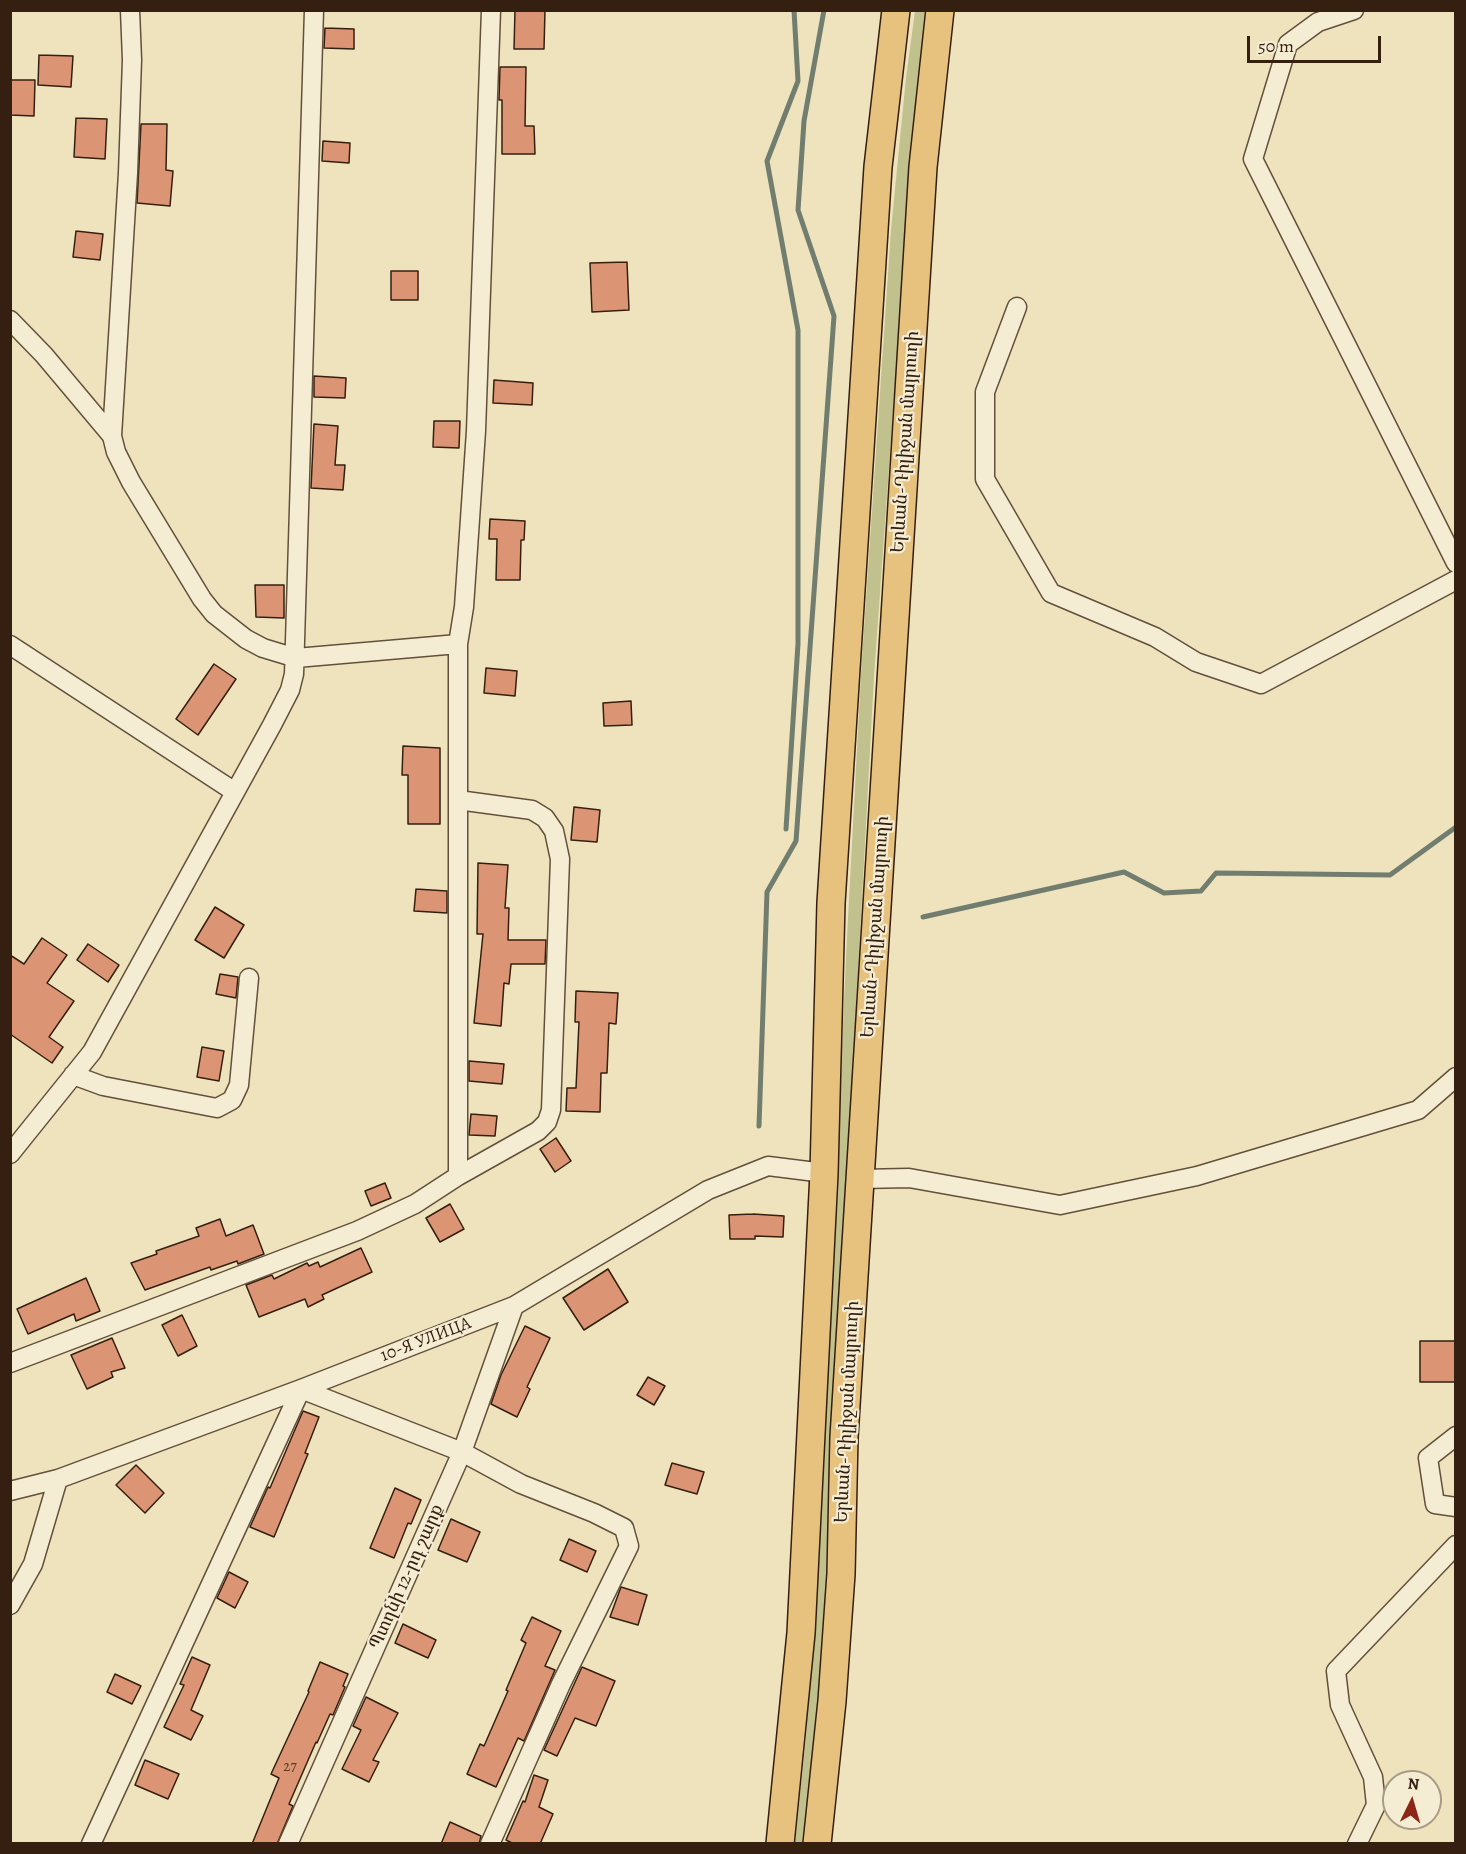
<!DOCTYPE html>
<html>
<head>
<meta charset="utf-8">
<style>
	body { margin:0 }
	#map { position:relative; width:1466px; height:1854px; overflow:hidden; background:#eee3bd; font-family:Alegreya,serif }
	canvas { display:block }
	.frame { position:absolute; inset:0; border:12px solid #351f10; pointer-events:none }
	.north { position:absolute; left:1382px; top:1770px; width:60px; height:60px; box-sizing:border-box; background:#f4edd4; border:2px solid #a89b86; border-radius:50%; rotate:5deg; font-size:16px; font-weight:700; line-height:24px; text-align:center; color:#351f10 }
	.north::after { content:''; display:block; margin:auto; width:21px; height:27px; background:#8f2418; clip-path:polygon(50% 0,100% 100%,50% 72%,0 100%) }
	.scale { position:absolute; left:1247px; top:36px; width:134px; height:27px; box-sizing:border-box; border:3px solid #351f10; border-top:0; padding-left:8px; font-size:18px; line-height:21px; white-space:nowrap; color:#351f10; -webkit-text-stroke:4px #f4edd4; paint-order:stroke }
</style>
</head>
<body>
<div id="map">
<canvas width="1466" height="1854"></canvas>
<div class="frame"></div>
<div class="north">N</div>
<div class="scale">50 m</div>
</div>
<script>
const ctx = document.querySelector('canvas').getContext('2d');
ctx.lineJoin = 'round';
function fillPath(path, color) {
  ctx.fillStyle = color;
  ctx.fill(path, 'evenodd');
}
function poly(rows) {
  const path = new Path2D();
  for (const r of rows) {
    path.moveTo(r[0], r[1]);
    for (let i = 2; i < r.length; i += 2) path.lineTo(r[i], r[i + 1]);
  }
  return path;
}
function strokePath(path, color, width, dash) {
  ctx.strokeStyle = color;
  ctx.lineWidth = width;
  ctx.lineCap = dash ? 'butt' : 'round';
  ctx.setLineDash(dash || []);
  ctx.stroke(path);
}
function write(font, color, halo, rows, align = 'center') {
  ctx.font = font + ' Alegreya,"Noto Serif Armenian",serif';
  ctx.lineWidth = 4.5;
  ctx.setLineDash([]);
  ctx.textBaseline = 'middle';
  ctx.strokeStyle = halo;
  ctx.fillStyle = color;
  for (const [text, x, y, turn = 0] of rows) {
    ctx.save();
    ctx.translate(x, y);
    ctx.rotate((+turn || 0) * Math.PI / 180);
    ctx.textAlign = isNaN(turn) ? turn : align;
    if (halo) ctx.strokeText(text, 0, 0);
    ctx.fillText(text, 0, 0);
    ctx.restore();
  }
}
const green = poly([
	[915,11,929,11,906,230,874,676,846,1194,835,1484,809,1843,795,1844,806,1737,822,1484,847,937,861,674,891,230,906,78]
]);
const stream = poly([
	[786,829,798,644,798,330,767,161,798,81,794,10],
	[923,917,1124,872,1164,893,1201,891,1216,873,1390,875,1456,827],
	[759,1126,767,892,796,841,834,316,798,210,804,121,824,10]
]);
const building = poly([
	[515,10,545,10,544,49,514,49,515,10],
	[325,28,354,29,354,49,324,48,325,28],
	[39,55,73,56,71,87,38,85,39,55],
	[500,67,526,67,525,126,534,126,535,154,502,154,502,100,499,100,500,67],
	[10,80,35,80,34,116,10,115,10,80],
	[76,118,107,119,105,159,74,157,76,118],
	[141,124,167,124,166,170,173,171,170,206,137,203,141,124],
	[323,141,350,143,349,163,322,161,323,141],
	[76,231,103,234,100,260,73,257,76,231],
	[627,262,629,310,592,312,590,263,627,262],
	[391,271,418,271,418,300,391,300,391,271],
	[314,376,346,378,345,398,314,397,314,376],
	[494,380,533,383,532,405,493,403,494,380],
	[434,421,460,421,459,448,433,447,434,421],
	[314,424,338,426,335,465,345,465,343,490,311,488,314,424],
	[490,519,525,521,524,540,521,540,520,580,496,580,497,539,489,539,490,519],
	[255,585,284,585,284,618,256,617,255,585],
	[214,664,236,679,198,735,176,719,214,664],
	[486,668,517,671,515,696,484,693,486,668],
	[631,701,632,725,604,726,603,703,631,701],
	[403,746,440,748,440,824,408,824,408,775,402,775,403,746],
	[574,807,600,810,597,842,571,840,574,807],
	[478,863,508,865,505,908,509,908,508,940,546,940,545,964,511,964,509,984,504,983,501,1026,474,1023,483,934,477,934,478,863],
	[416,889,447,891,447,913,414,911,416,889],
	[215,907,244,925,224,958,195,940,215,907],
	[42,938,67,955,47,983,74,1001,49,1037,63,1047,52,1063,10,1034,10,955,24,964,42,938],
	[88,944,119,965,108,982,77,960,88,944],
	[220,974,238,977,236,998,216,994,220,974],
	[576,991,618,993,616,1024,609,1023,607,1073,601,1073,600,1112,566,1111,567,1088,576,1088,579,1022,575,1022,576,991],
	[202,1047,224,1051,219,1081,197,1077,202,1047],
	[469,1061,504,1064,502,1084,469,1081,469,1061],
	[471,1114,497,1116,495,1136,469,1135,471,1114],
	[556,1138,571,1161,555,1172,540,1149,556,1138],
	[385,1183,391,1198,371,1206,365,1191,385,1183],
	[450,1204,464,1229,440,1242,426,1218,450,1204],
	[753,1214,784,1216,783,1237,755,1236,755,1239,730,1239,729,1215,753,1214],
	[220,1219,226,1236,253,1225,264,1254,238,1264,237,1261,211,1270,210,1267,145,1290,131,1263,157,1254,156,1251,199,1236,196,1228,220,1219],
	[361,1248,372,1272,322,1295,324,1299,308,1307,305,1299,259,1317,246,1285,272,1275,274,1279,307,1263,309,1266,318,1262,320,1267,361,1248],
	[608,1269,628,1302,584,1330,563,1298,608,1269],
	[86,1278,100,1311,76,1321,74,1314,28,1334,17,1309,86,1278],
	[182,1315,197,1346,178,1356,162,1325,182,1315],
	[525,1326,550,1338,527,1387,530,1389,517,1417,491,1404,501,1375,525,1326],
	[112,1338,125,1368,111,1372,113,1377,87,1389,71,1355,112,1338],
	[1420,1341,1455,1341,1455,1382,1420,1382,1420,1341],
	[648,1377,665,1386,654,1405,637,1395,648,1377],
	[303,1411,319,1417,305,1453,308,1454,274,1537,250,1527,268,1487,270,1488,303,1411],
	[672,1463,704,1472,697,1494,665,1485,672,1463],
	[136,1465,164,1493,145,1513,116,1485,136,1465],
	[395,1488,421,1500,411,1524,408,1523,394,1558,370,1548,395,1488],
	[451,1519,480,1532,467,1562,438,1550,451,1519],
	[569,1539,596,1551,587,1572,560,1560,569,1539],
	[229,1572,248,1582,235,1608,217,1598,229,1572],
	[621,1587,647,1595,638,1625,610,1617,621,1587],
	[532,1617,561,1631,545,1666,555,1670,524,1741,518,1738,496,1787,467,1774,480,1744,484,1746,508,1691,506,1690,526,1643,521,1640,532,1617],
	[403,1624,436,1640,428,1658,395,1643,403,1624],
	[192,1657,210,1665,191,1710,203,1716,191,1740,164,1727,184,1685,180,1684,192,1657],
	[320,1662,348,1674,343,1686,345,1687,333,1715,330,1714,317,1743,316,1742,289,1804,293,1806,277,1844,252,1844,279,1778,271,1774,309,1692,308,1691,320,1662],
	[582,1667,615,1681,596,1726,575,1718,557,1756,544,1750,582,1667],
	[115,1674,141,1686,132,1704,107,1692,115,1674],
	[366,1697,398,1713,373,1760,379,1762,369,1782,342,1769,361,1730,353,1726,366,1697],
	[145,1760,179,1774,168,1799,135,1785,145,1760],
	[534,1775,548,1780,539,1807,553,1814,540,1844,514,1844,506,1840,523,1801,525,1802,534,1775],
	[450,1822,481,1836,479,1844,441,1844,450,1822]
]);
const minor = poly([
	[1354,10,1318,22,1288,44,1253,159,1456,563],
	[1017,307,985,392,985,479,1051,593,1155,637,1196,662,1261,684,1456,580],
	[10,320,44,355,112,436,116,452,131,482,202,599,214,614,246,639,263,648,296,658,458,644],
	[112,436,128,173,132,60,130,10],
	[10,645,235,792],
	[73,1075,103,1086,217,1108,232,1100,239,1085,249,978],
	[10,1154,92,1052,272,725,290,690,294,674,314,10],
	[458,1176,458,644,464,607,476,431,491,10],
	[860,1179,909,1178,1060,1205,1197,1176,1418,1110,1456,1077],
	[10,1363,357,1231,415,1204,458,1176,538,1131,547,1122,551,1110,560,859,554,831,545,818,532,810,458,800],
	[1456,1436,1428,1458,1435,1504,1456,1507],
	[10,1491,58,1479,301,1389,514,1306,708,1190,768,1166,824,1173],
	[10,1605,33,1564,58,1479],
	[91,1844,301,1389,462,1452,521,1484,594,1513,624,1528,629,1546,561,1684,490,1844],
	[288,1844,462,1452,514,1306],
	[1357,1844,1376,1805,1373,1777,1340,1705,1336,1671,1456,1545]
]);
const highway = poly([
	[780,1844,801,1633,824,1173,831,903,878,167,896,10],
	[817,1844,832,1701,841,1574,844,1437,923,167,940,10]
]);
const numberNames = [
	["27",290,1767]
];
const streetNames = [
	["Երևան-Դիլիջան մայրուղի",906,442,-86],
	["Երևան-Դիլիջան մայրուղի",876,927,-86],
	["10-Я УЛИЦА",426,1340,-21],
	["Երևան-Դիլիջան մայրուղի",848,1412,-87],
	["Պտղնի 12-րդ շարք",407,1577,-66]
];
fillPath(green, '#c0c18c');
strokePath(stream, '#717e6f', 5);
fillPath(building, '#dc9574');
strokePath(building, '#351f10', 1.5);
strokePath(minor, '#63503b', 21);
strokePath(highway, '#351f10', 30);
strokePath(minor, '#f4edd4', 18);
strokePath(highway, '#e7c27e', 27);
write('15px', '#5f3c29', null, numberNames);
write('18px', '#351f10', '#f4edd4', streetNames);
</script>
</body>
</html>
